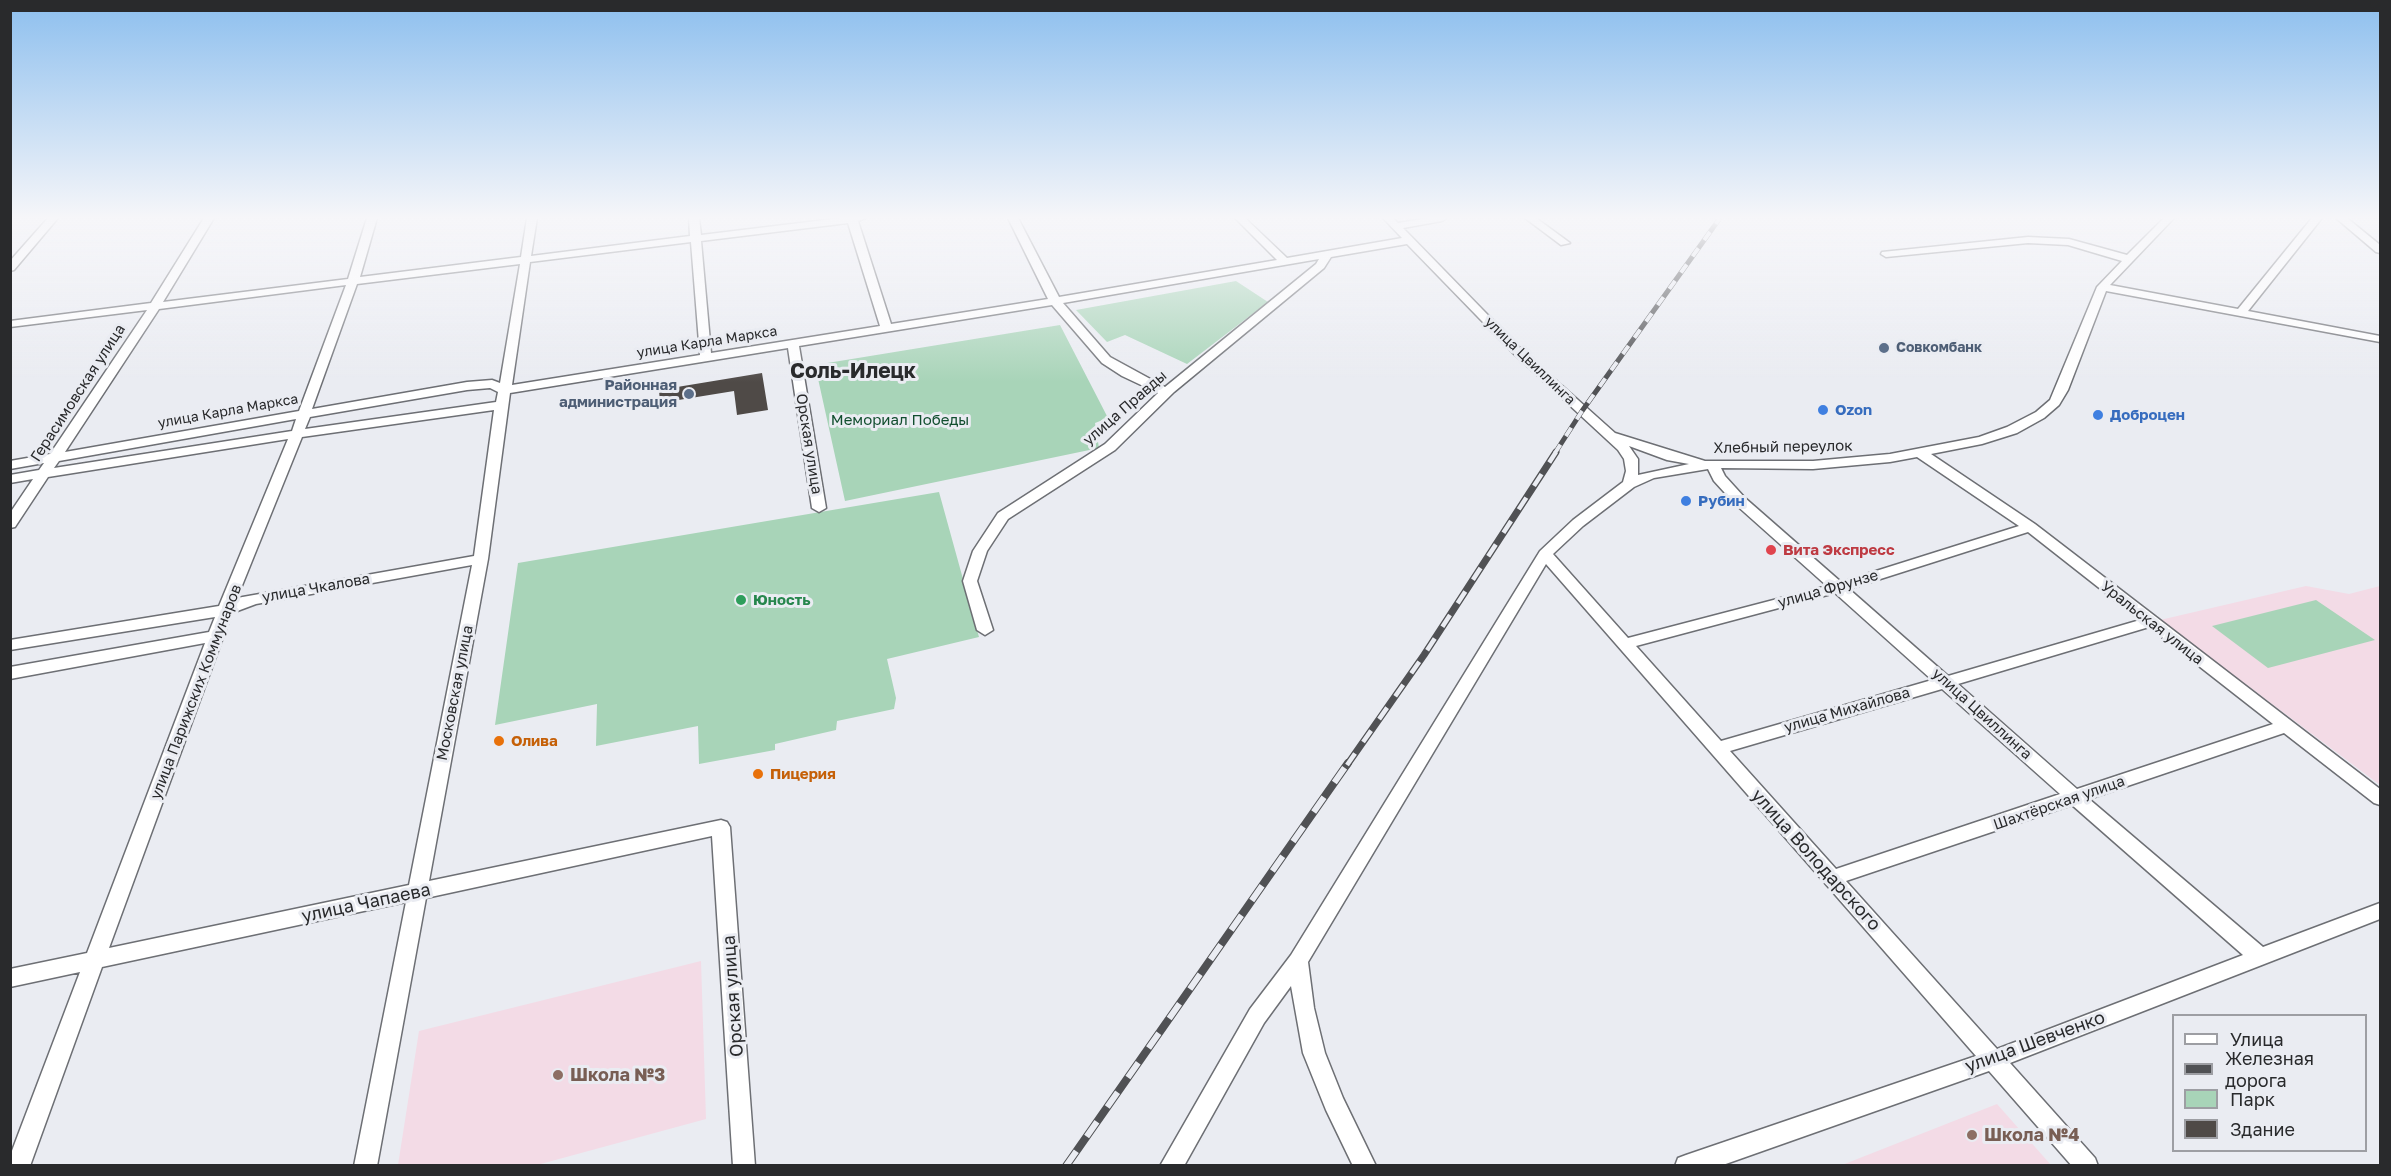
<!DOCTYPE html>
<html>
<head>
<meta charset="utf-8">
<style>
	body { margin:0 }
	#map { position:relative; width:2391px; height:1176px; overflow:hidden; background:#eaecf2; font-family:"Golos Text",sans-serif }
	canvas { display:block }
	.frame { position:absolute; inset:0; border:12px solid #292a2c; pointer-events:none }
	.legend { position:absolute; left:2172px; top:1014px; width:195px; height:138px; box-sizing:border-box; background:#eaecf2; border:2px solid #9d9ea3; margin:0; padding:8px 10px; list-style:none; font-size:18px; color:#292a2c }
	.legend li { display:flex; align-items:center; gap:12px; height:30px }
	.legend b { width:30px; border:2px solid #9d9ea3 }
</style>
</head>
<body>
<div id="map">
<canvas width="2391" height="1176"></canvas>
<div class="frame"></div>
<ul class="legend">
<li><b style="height:8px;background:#fff"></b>Улица</li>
<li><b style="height:8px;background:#505154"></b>Железная дорога</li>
<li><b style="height:16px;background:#a8d4b8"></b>Парк</li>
<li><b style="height:16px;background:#4f4a47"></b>Здание</li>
</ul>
</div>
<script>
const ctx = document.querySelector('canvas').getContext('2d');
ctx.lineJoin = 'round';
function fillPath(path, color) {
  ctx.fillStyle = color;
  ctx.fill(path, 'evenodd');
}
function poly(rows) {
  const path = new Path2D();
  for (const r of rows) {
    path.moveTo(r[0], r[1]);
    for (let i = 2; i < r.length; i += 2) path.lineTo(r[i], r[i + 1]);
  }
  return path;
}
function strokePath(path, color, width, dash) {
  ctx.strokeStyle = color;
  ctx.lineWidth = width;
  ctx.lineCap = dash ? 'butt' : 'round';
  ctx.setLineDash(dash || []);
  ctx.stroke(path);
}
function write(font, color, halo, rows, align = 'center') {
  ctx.font = font + ' "Golos Text",sans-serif';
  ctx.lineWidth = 6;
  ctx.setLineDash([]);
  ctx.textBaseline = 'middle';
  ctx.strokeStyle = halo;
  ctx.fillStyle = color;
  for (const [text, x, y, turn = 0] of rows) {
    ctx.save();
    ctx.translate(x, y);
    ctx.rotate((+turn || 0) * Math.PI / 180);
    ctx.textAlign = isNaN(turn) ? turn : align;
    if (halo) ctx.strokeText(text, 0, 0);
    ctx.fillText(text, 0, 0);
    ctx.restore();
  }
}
const education = poly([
	[2306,586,2349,594,2380,586,2380,785,2160,620],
	[701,961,706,1119,537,1165,398,1165,419,1031],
	[1997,1104,2051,1165,1842,1165]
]);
const green = poly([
	[1236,281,1268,302,1187,364,1125,335,1107,342,1076,310],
	[1060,325,1108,418,1095,423,1099,448,845,501,815,365],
	[939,492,979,637,887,659,896,698,894,709,837,721,836,730,775,744,775,750,699,764,698,726,596,746,597,704,495,725,518,563],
	[2316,600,2375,640,2268,668,2212,626]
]);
const building = poly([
	[762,373,768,410,737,415,734,391,660,403,659,390]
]);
const minor = poly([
	[48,218,58,218,14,270,10,271,10,261,48,218],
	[204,218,214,218,163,302,348,279,367,218,377,218,360,277,521,257,527,218,537,218,531,256,690,236,689,218,699,218,701,235,841,218,866,218,858,221,891,324,1048,299,1008,218,1018,218,1059,297,1277,260,1235,218,1245,218,1287,258,1402,238,1383,218,1393,218,1398,223,1428,218,1447,218,1442,221,1403,228,1521,349,1615,433,1705,461,1813,461,1890,454,1979,437,2007,427,2036,412,2050,400,2097,287,2122,261,2068,245,2028,243,1886,257,1881,254,1882,252,2028,237,2069,239,2127,255,2164,218,2174,218,2110,285,2238,309,2312,218,2322,218,2248,311,2380,336,2380,342,2106,291,2068,390,2059,405,2044,418,2017,433,1982,444,1931,454,2035,524,2380,789,2380,805,2374,803,2284,733,2089,799,2263,947,2380,903,2380,919,2010,1063,2095,1158,2098,1166,2072,1166,1989,1071,1720,1166,1675,1166,1678,1158,1686,1155,1976,1056,1546,564,1308,962,1314,1008,1325,1053,1343,1098,1376,1166,1353,1166,1326,1110,1303,1053,1291,986,1264,1023,1184,1166,1160,1166,1250,1009,1291,955,1540,551,1573,520,1623,482,1626,471,1624,459,1618,450,1513,353,1407,244,1331,257,1324,268,1174,392,1115,450,1008,519,987,551,977,581,993,630,985,635,977,630,963,581,973,551,998,513,1105,444,1158,393,1122,376,1102,363,1052,305,799,346,826,508,819,512,812,508,788,348,510,393,488,559,429,881,721,820,727,822,730,827,755,1166,733,1166,712,836,426,898,377,1166,354,1166,406,902,102,967,30,1166,10,1166,10,1156,80,972,10,987,10,969,87,953,205,643,10,679,10,667,209,632,215,617,10,650,10,640,219,606,288,439,48,477,15,527,10,528,10,513,33,479,10,483,10,475,39,470,44,463,10,469,10,461,50,454,147,310,10,327,10,321,151,303,204,218],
	[848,223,880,326,711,353,701,241,848,223],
	[691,242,700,355,512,385,530,262,691,242],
	[1319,259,1316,264,1165,387,1110,357,1063,303,1319,259],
	[520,264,500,383,492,380,467,382,312,409,357,284,520,264],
	[346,285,299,411,65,452,159,309,346,285],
	[490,388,498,392,496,402,305,429,310,417,467,390,490,388],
	[494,410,474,556,237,598,302,437,494,410],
	[296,419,292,431,54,468,59,461,296,419],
	[1629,446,1667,460,1689,464,1638,475,1638,459,1629,446],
	[1917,457,2019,526,1841,582,1745,498,1725,476,1721,468,1813,469,1890,462,1917,457],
	[1708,469,1714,481,1735,504,1827,586,1628,638,1553,554,1583,526,1634,487,1654,478,1708,469],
	[2028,532,2140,620,1948,676,1849,589,2028,532],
	[472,565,409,885,109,948,232,613,256,604,472,565],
	[1835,593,1932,680,1721,741,1636,646,1835,593],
	[2149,627,2273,724,2077,789,1958,684,2149,627],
	[1942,689,2060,794,1836,869,1730,751,1942,689],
	[2072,805,2243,955,1997,1049,1846,881,2072,805],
	[1525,218,1536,218,1570,243,1561,245,1525,218],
	[2336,218,2347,218,2380,245,2380,253,2376,252,2336,218]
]);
const railFar2 = poly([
	[1555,453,1582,411,1720,218]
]);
const railFar1 = poly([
	[1347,765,1424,655,1556,452]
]);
const rail = poly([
	[1066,1166,1348,763]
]);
const markers = [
	[1884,348,6,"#5c6f8a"],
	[689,394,6,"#5c6f8a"],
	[1823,410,6,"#3f7fe0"],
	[2098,415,6,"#3f7fe0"],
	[1686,501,6,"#3f7fe0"],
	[1771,550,6,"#e0444e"],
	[741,600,6,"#2e9e5b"],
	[499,741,6,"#e8710a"],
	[758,774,6,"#e8710a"],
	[558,1075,6,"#8d6e63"],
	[1972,1135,6,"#8d6e63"]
];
const farStreetnames = [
	["улица Карла Маркса",707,342,-9],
	["улица Цвиллинга",1530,361,44],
	["улица Карла Маркса",228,411,-10]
];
const farServicenames = [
	["Совкомбанк",1896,348]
];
const serviceNames = [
	["Районная",677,385],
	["администрация",677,402]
];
const streetNames = [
	["Герасимовская улица",78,393,-57],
	["улица Правды",1125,408,-41],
	["Орская улица",809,444,81],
	["Хлебный переулок",1783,447,-1],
	["улица Чкалова",316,588,-10],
	["улица Фрунзе",1828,589,-16],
	["Уральская улица",2152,623,38],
	["улица Парижских Коммунаров",196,692,-69],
	["Московская улица",455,693,-79],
	["улица Михайлова",1847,710,-16],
	["улица Цвиллинга",1982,714,42],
	["Шахтёрская улица",2059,803,-19]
];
const shopNames = [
	["Ozon",1835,410],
	["Доброцен",2110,415],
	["Рубин",1698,501]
];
const parkNames = [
	["Мемориал Победы",900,420]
];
const healthNames = [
	["Вита Экспресс",1783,550]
];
const leisureNames = [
	["Юность",753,600]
];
const foodNames = [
	["Олива",511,741],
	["Пицерия",770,774]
];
const nearStreetnames = [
	["улица Володарского",1816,860,48],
	["улица Чапаева",366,903,-12],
	["Орская улица",733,996,-94],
	["улица Шевченко",2035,1042,-20]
];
const nearEducationnames = [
	["Школа №3",570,1075],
	["Школа №4",1984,1135]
];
const districtNames = [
	["Соль-Илецк",853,371]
];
fillPath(education, '#f3dbe6');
fillPath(green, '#a8d4b8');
fillPath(building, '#4f4a47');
strokePath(minor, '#6d6f74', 3);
fillPath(minor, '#fff');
strokePath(railFar2, '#505154', 5);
strokePath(railFar1, '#505154', 7);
strokePath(rail, '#505154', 8);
strokePath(railFar2, '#eaecf2', 4, [10]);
strokePath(railFar1, '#eaecf2', 4.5, [14]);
strokePath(rail, '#eaecf2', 6, [18]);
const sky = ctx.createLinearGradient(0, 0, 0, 382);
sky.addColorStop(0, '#8dbfee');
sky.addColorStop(0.57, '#f6f6f9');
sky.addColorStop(1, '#f6f6f900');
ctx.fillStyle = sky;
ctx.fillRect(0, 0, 2391, 382);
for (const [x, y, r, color] of markers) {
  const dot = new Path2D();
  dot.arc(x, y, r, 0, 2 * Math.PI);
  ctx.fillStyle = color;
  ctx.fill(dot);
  strokePath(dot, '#eaecf2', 2);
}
write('14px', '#292a2c', '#eaecf2', farStreetnames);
write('bold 14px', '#4e5e75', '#eaecf2', farServicenames, 'left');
write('bold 15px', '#4e5e75', '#eaecf2', serviceNames, 'right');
write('15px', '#292a2c', '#eaecf2', streetNames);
write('bold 15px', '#366cbe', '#eaecf2', shopNames, 'left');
write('15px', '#114e2f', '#eaecf2', parkNames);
write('bold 15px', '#be3a42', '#eaecf2', healthNames, 'left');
write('bold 15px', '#27864d', '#eaecf2', leisureNames, 'left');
write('bold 15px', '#c56008', '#eaecf2', foodNames, 'left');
write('18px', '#292a2c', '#eaecf2', nearStreetnames);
write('bold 18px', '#785e54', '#eaecf2', nearEducationnames, 'left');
write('bold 21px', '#292a2c', '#eaecf2', districtNames);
</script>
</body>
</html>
